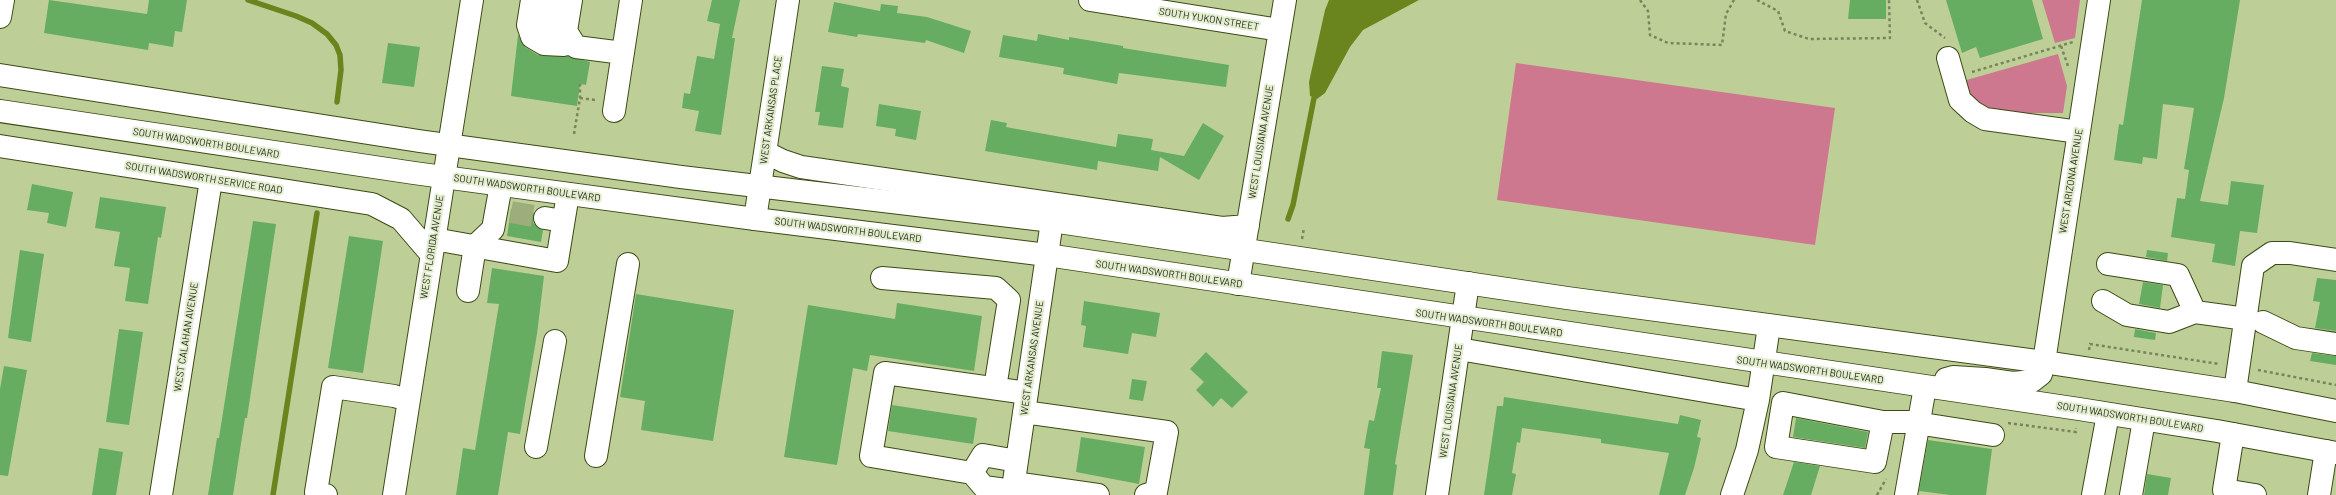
<!DOCTYPE html>
<html>
<head>
<meta charset="utf-8">
<style>
	body { margin:0 }
	canvas { display:block; background:#bdcf97 }
</style>
</head>
<body>
<canvas width="2336" height="495"></canvas>
<script>
const ctx = document.querySelector('canvas').getContext('2d');
ctx.lineJoin = 'round';
function fillPath(path, color) {
  ctx.fillStyle = color;
  ctx.fill(path, 'evenodd');
}
function poly(rows) {
  const path = new Path2D();
  for (const r of rows) {
    path.moveTo(r[0], r[1]);
    for (let i = 2; i < r.length; i += 2) path.lineTo(r[i], r[i + 1]);
  }
  return path;
}
function strokePath(path, color, width, dash) {
  ctx.strokeStyle = color;
  ctx.lineWidth = width;
  ctx.lineCap = dash ? 'butt' : 'round';
  ctx.setLineDash(dash || []);
  ctx.stroke(path);
}
function write(font, color, halo, rows, align = 'center') {
  ctx.font = font + ' Barlow,sans-serif';
  ctx.lineWidth = 4;
  ctx.setLineDash([]);
  ctx.textBaseline = 'middle';
  ctx.strokeStyle = halo;
  ctx.fillStyle = color;
  for (const [text, x, y, turn = 0] of rows) {
    ctx.save();
    ctx.translate(x, y);
    ctx.rotate((+turn || 0) * Math.PI / 180);
    ctx.textAlign = isNaN(turn) ? turn : align;
    if (halo) ctx.strokeText(text, 0, 0);
    ctx.fillText(text, 0, 0);
    ctx.restore();
  }
}
const green = poly([
	[2042,0,2080,0,2075,38,2055,43],
	[2058,54,2067,86,2063,113,2022,113,1985,108,1971,99,1963,81],
	[1516,63,1835,108,1815,245,1497,200]
]);
const water = poly([
	[1329,0,1419,0,1363,30,1350,47,1325,93,1317,99,1310,96,1309,82,1325,10]
]);
const stream = poly([
	[248,0,296,16,312,23,327,34,336,45,340,55,341,70,337,102],
	[1288,219,1293,205,1314,98],
	[273,495,317,213]
]);
const building = poly([
	[49,0,147,14,149,0,187,0,182,32,175,31,173,47,149,43,148,50,44,33],
	[712,0,740,0,732,38,735,38,721,135,695,131,699,111,682,108,684,93,690,94,697,56,714,59,720,24,707,21],
	[1850,0,1886,0,1886,19,1848,19],
	[1946,0,2032,0,2043,39,1980,58,1976,47,1962,53],
	[2142,0,2240,0,2224,98,2200,201,2228,205,2231,181,2264,185,2257,233,2240,231,2235,266,2212,262,2215,244,2171,237,2177,198,2185,199,2189,170,2184,169,2194,108,2163,104,2157,159,2143,157,2142,164,2114,160,2119,124,2123,125],
	[834,2,880,11,881,4,898,6,897,13,927,17,971,31,964,53,926,40,925,43,858,34,857,37,828,32],
	[1038,34,1069,40,1069,37,1123,46,1123,48,1229,65,1226,87,1119,73,1117,84,1063,74,1064,68,999,57,1003,35,1037,41],
	[518,35,525,47,538,55,568,56,590,62,586,85,580,84,577,106,511,96],
	[388,43,420,47,414,87,382,83],
	[822,66,844,69,841,86,849,88,843,128,818,125,820,112,815,112],
	[879,104,921,111,916,140,895,136,896,129,876,126],
	[991,120,1007,123,1006,127,1116,147,1118,134,1153,139,1151,150,1184,156,1203,123,1224,136,1199,180,1160,157,1158,171,1098,161,1097,170,985,151],
	[32,184,73,192,66,227,47,223,49,213,27,210],
	[100,197,166,207,161,238,158,237,148,304,125,301,130,268,114,266,120,232,95,228],
	[511,209,534,213,533,223,543,230,541,242,507,236],
	[253,221,276,224,247,418,245,418,233,495,208,495,217,438,219,438],
	[349,236,383,241,363,373,328,368],
	[20,250,44,254,31,342,8,338],
	[2147,250,2168,253,2167,261,2146,257],
	[492,268,544,276,537,334,520,434,508,432,498,495,456,495,463,448,475,450,499,304,487,303],
	[2317,278,2336,280,2336,331,2315,328,2320,302,2313,301],
	[2143,282,2163,285,2160,308,2139,304],
	[636,294,734,310,713,441,641,430,645,401,620,397],
	[1084,301,1160,313,1156,337,1132,333,1128,354,1083,347,1086,326,1081,325],
	[897,303,982,316,974,371,870,355,867,371,853,368,837,465,784,457,808,305,895,319],
	[119,329,143,332,129,425,106,422],
	[2135,329,2156,333,2155,340,2134,337],
	[1382,351,1413,355,1395,464,1397,465,1393,495,1364,495,1370,449,1364,448,1369,420,1374,421,1381,388,1377,388],
	[1206,352,1248,392,1232,408,1221,398,1213,407,1196,390,1204,382,1190,369],
	[2312,353,2336,356,2336,365,2310,361],
	[4,366,27,370,8,476,0,475,0,389],
	[1132,379,1147,381,1143,401,1129,399],
	[1504,397,1678,424,1680,415,1701,420,1697,437,1701,438,1694,468,1685,495,1659,495,1669,453,1601,443,1601,439,1522,428,1520,443,1517,442,1512,473,1516,474,1512,495,1484,495,1497,406,1503,406],
	[892,405,977,418,973,444,888,431],
	[1796,418,1868,432,1865,448,1793,437],
	[1081,437,1145,447,1139,484,1076,472],
	[1928,440,1992,449,1986,495,1950,495,1919,491],
	[99,448,123,452,116,495,92,495],
	[1794,462,1820,466,1811,495,1783,495],
	[2147,474,2171,478,2168,495,2144,495]
]);
const minorTunnel = poly([
	[511,212,545,218]
]);
const path = poly([
	[1640,0,1648,11,1650,35,1668,43,1722,45,1726,14,1734,0],
	[1757,0,1778,11,1785,31,1809,39,1890,38,1889,0],
	[1917,0,1925,23,1945,38],
	[2061,46,2068,66],
	[1972,72,2073,42],
	[580,98,595,100],
	[574,134,580,98,580,84],
	[1302,239,1304,228],
	[2089,350,2090,344,2219,364],
	[2258,370,2336,385],
	[2008,423,2076,432,2076,428],
	[1877,495,1886,479]
]);
const minor = poly([
	[532,0,528,25,532,37,544,44,564,45],
	[551,0,547,27,554,44],
	[571,0,566,31,576,47,623,53],
	[1090,0,1280,30],
	[0,17,3,0],
	[1948,58,1960,100,1973,112,1985,119,2079,132],
	[614,111,631,0],
	[0,146,372,204,401,219,431,254],
	[765,152,783,161,801,167,1222,228,1248,226],
	[545,218,563,221],
	[755,219,788,0],
	[434,239,557,261,568,194],
	[2108,264,2178,275,2195,312],
	[882,278,996,288,1009,300,995,388],
	[1238,284,1285,0],
	[468,291,475,246,493,229,501,185],
	[2103,301,2127,315,2169,322,2195,312,2246,319],
	[2263,322,2296,338,2336,344],
	[1459,349,1758,400],
	[2044,362,2099,0],
	[2235,391,2253,266,2272,253,2290,253,2336,260],
	[1783,403,1883,422,1875,462,1776,447,1783,403],
	[1024,412,1167,432,1156,492,1146,495],
	[1883,422,1910,422,1993,435],
	[2233,434,2224,490,2255,495],
	[536,447,555,341],
	[596,456,628,264],
	[1017,461,983,455,972,473,871,456,885,373,1027,393],
	[972,473,984,487,1013,491],
	[1014,483,1098,495],
	[161,495,211,180],
	[326,495,316,492,333,387,394,396,408,400],
	[394,495,472,0],
	[1012,495,1052,221],
	[1437,495,1468,283],
	[1732,495,1747,450,1758,400,1769,326],
	[1906,495,1925,387],
	[2093,495,2108,414],
	[2131,495,2144,420],
	[2319,495,2326,451]
]);
const major = poly([
	[0,75,419,141,681,177,1052,221,1567,298,2044,362,2235,391,2336,411],
	[0,111,414,173,755,219,1047,255,2079,409,2217,431,2336,453],
	[1946,379,1953,377,1985,379,2013,383,2032,381,2041,374,2044,362]
]);
const streetNames = [
	["SOUTH YUKON STREET",1209,19,9],
	["WEST ARKANSAS PLACE",771,110,-82],
	["WEST LOUISIANA AVENUE",1261,142,-81],
	["SOUTH WADSWORTH BOULEVARD",206,143,9],
	["SOUTH WADSWORTH SERVICE ROAD",204,178,9],
	["WEST ARIZONA AVENUE",2071,181,-81],
	["SOUTH WADSWORTH BOULEVARD",527,188,8],
	["SOUTH WADSWORTH BOULEVARD",848,230,7],
	["WEST FLORIDA AVENUE",432,247,-81],
	["SOUTH WADSWORTH BOULEVARD",1169,274,8],
	["SOUTH WADSWORTH BOULEVARD",1489,323,8],
	["WEST CALAHAN AVENUE",186,337,-81],
	["WEST ARKANSAS AVENUE",1032,358,-82],
	["SOUTH WADSWORTH BOULEVARD",1810,370,8],
	["WEST LOUISIANA AVENUE",1451,401,-82],
	["SOUTH WADSWORTH BOULEVARD",2130,417,9]
];
fillPath(green, '#ce788f');
fillPath(water, '#6b851e');
strokePath(stream, '#6b851e', 5.5);
fillPath(building, '#66ad62');
strokePath(minorTunnel, '#9dad7c', 22, [22, 11]);
strokePath(minor, '#3c4a15', 24);
strokePath(major, '#3c4a15', 24);
strokePath(path, '#78855c', 2.5, [3, 3]);
strokePath(minor, '#fff', 22);
strokePath(major, '#fff', 22);
write('10px', '#1f2610', '#e2eccf', streetNames);
</script>
</body>
</html>
